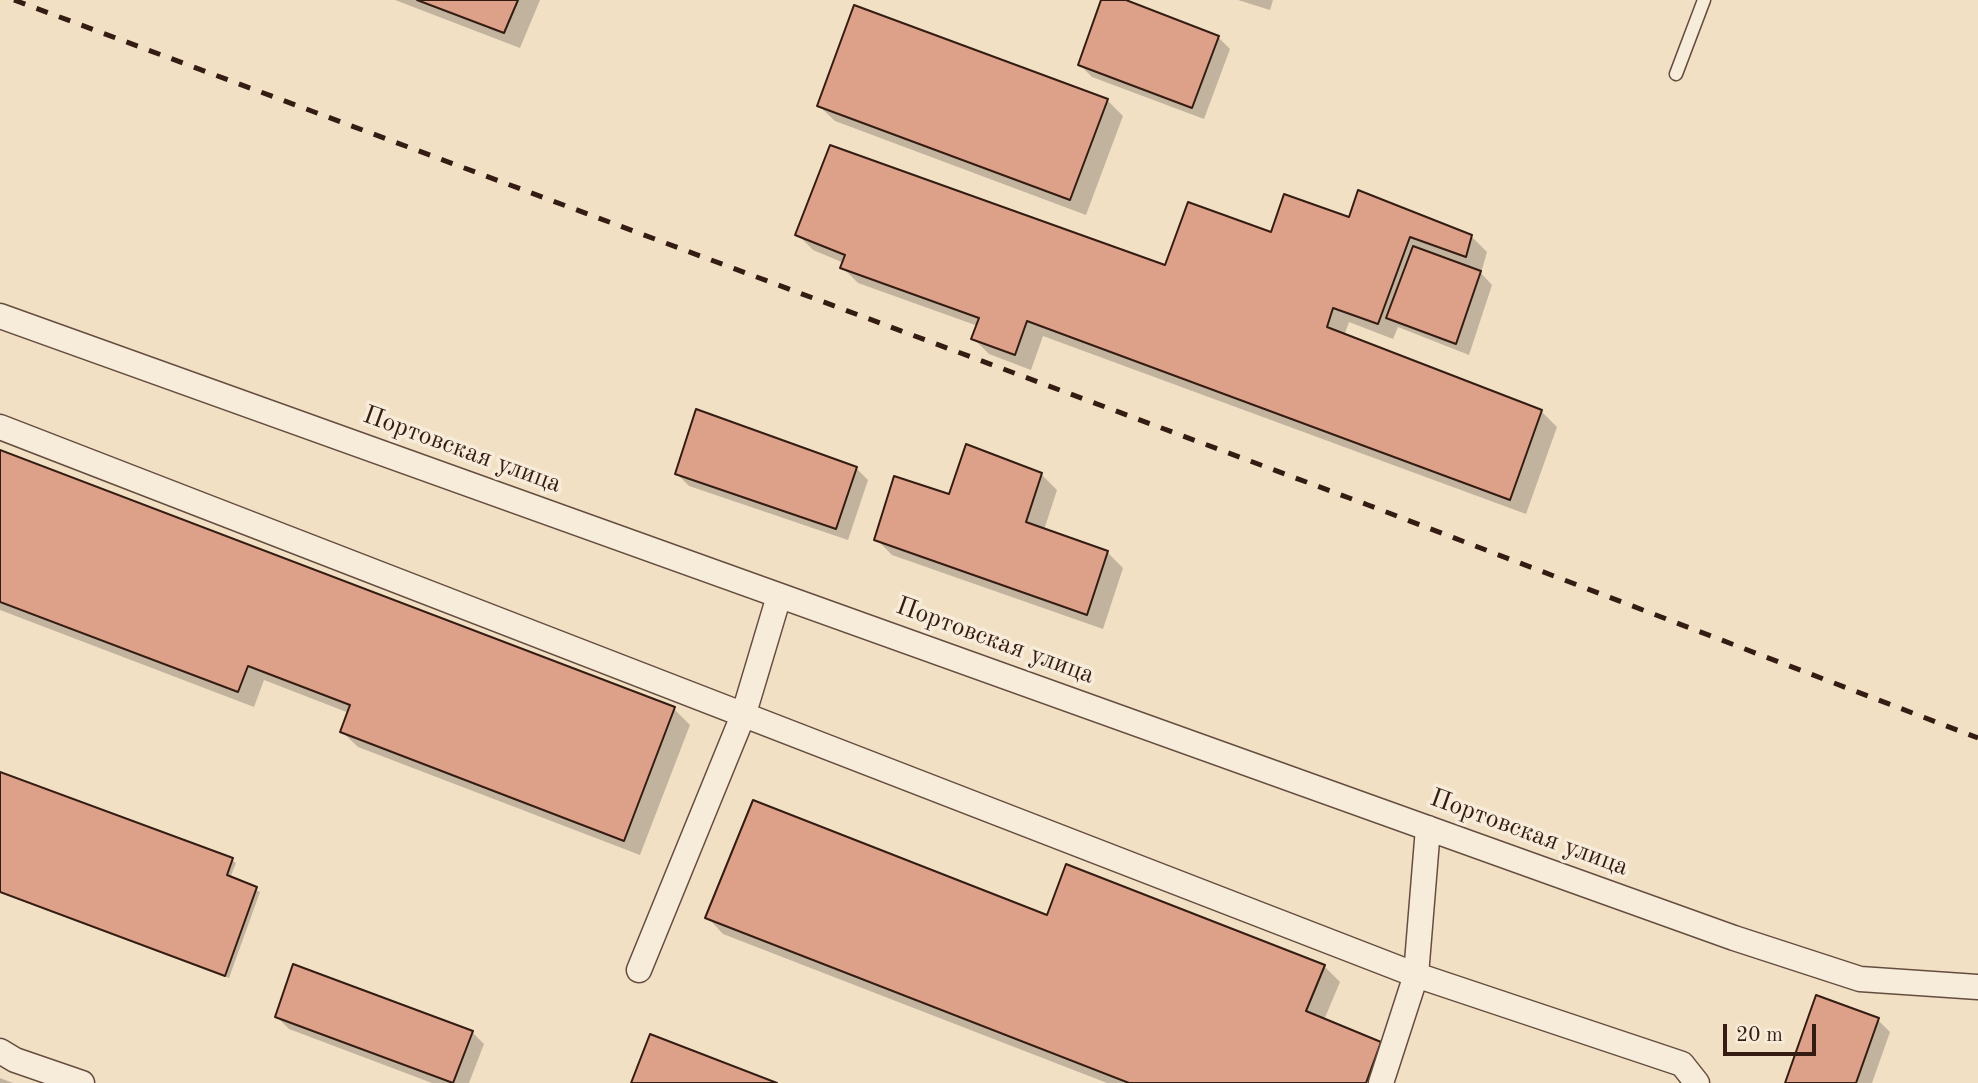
<!DOCTYPE html>
<html>
<head>
<meta charset="utf-8">
<style>
	body { margin:0 }
	#map { position:relative; width:1978px; height:1083px; overflow:hidden; background:#f2e0c5; font-family:"Old Standard TT",serif }
	canvas { display:block }
	.scale { position:absolute; left:1723px; top:1024px; width:93px; height:32px; box-sizing:border-box; border:4px solid #341c12; border-top:0; padding-left:9px; font-size:21px; line-height:24px; white-space:nowrap; color:#341c12; -webkit-text-stroke:5px #f7ebd9; paint-order:stroke }
</style>
</head>
<body>
<div id="map">
<canvas width="1978" height="1083"></canvas>
<div class="scale">20 m</div>
</div>
<script>
const ctx = document.querySelector('canvas').getContext('2d');
ctx.lineJoin = 'round';
function fillPath(path, color) {
  ctx.fillStyle = color;
  ctx.fill(path, 'evenodd');
}
function poly(rows) {
  const path = new Path2D();
  for (const r of rows) {
    path.moveTo(r[0], r[1]);
    for (let i = 2; i < r.length; i += 2) path.lineTo(r[i], r[i + 1]);
  }
  return path;
}
function strokePath(path, color, width, dash) {
  ctx.strokeStyle = color;
  ctx.lineWidth = width;
  ctx.lineCap = dash ? 'butt' : 'round';
  ctx.setLineDash(dash || []);
  ctx.stroke(path);
}
function write(font, color, halo, rows, align = 'center') {
  ctx.font = font + ' "Old Standard TT",serif';
  ctx.lineWidth = 7;
  ctx.setLineDash([]);
  ctx.textBaseline = 'middle';
  ctx.strokeStyle = halo;
  ctx.fillStyle = color;
  for (const [text, x, y, turn = 0] of rows) {
    ctx.save();
    ctx.translate(x, y);
    ctx.rotate((+turn || 0) * Math.PI / 180);
    ctx.textAlign = isNaN(turn) ? turn : align;
    if (halo) ctx.strokeText(text, 0, 0);
    ctx.fillText(text, 0, 0);
    ctx.restore();
  }
}
const shadow = poly([
	[395,0,540,0,520,48],
	[1103,0,1121,0,1218,37,1230,49,1204,119,1092,77,1080,65],
	[1238,0,1273,0,1270,10],
	[1107,100,1123,116,1086,215,835,121,819,106],
	[1350,220,1471,236,1487,252,1481,273,1492,285,1469,355,1398,327,1393,339,1349,322,1344,336,1541,411,1557,427,1526,514,1043,336,1031,370,989,354,973,338,978,326,858,283,842,267,844,263,813,250,797,234,1166,268,1272,234],
	[0,452,674,709,690,725,640,855,358,747,342,732,349,713,264,680,254,707,0,610],
	[856,468,868,480,848,540,689,486,677,474],
	[1041,474,1057,490,1044,530,1107,552,1123,568,1103,629,892,555,876,539,951,496],
	[0,774,232,860,236,863,230,878,260,892,229,978,0,893],
	[1048,917,1324,966,1340,982,1324,1020,1381,1043,1396,1059,1387,1083,1107,1083,723,934,708,918],
	[277,1017,472,1032,484,1044,469,1083,432,1083,289,1029],
	[1878,1020,1890,1032,1872,1083,1786,1083],
	[0,1078,13,1083,0,1083]
]);
const building = poly([
	[417,0,518,0,504,33,417,0],
	[1101,0,1126,0,1219,36,1192,108,1078,65,1101,0],
	[854,5,1108,99,1070,200,817,106,854,5],
	[830,145,1165,265,1188,202,1271,232,1284,194,1349,217,1358,190,1472,235,1466,257,1410,237,1378,324,1333,308,1327,327,1542,410,1510,500,1027,321,1015,355,971,339,979,318,840,268,845,255,795,235,830,145],
	[1413,246,1481,271,1456,344,1386,318,1413,246],
	[696,409,857,467,836,529,675,474,696,409],
	[966,444,1042,473,1026,522,1108,551,1087,615,874,540,894,476,949,494,966,444],
	[0,450,675,707,624,841,340,732,350,705,248,666,238,692,0,602,0,450],
	[0,772,233,858,227,875,257,887,225,976,0,892,0,772],
	[753,800,1047,915,1066,864,1325,965,1306,1011,1381,1042,1366,1083,1129,1083,705,918,753,800],
	[293,964,473,1031,453,1083,275,1017,293,964],
	[1816,995,1879,1018,1856,1083,1785,1083,1816,995],
	[650,1034,777,1083,631,1083,650,1034]
]);
const lane = poly([
	[1676,74,1704,0]
]);
const street = poly([
	[0,316,1734,938,1860,979,1978,987],
	[0,427,1416,975,1682,1064,1697,1083],
	[639,970,744,713,779,596],
	[0,1051,15,1060,82,1083],
	[1381,1083,1416,975,1428,828]
]);
const rail = poly([
	[14,0,1368,505,1978,738]
]);
const streetNames = [
	["Портовская улица",462,450,20],
	["Портовская улица",995,641,20],
	["Портовская улица",1529,833,20]
];
fillPath(shadow, '#0003');
fillPath(building, '#dda088');
strokePath(building, '#341c12', 2);
strokePath(lane, '#644d3f', 15);
strokePath(street, '#644d3f', 27);
strokePath(lane, '#f7ebd9', 12);
strokePath(street, '#f7ebd9', 24);
strokePath(rail, '#341c12', 5, [12, 12]);
write('26px', '#341c12', '#f7ebd9', streetNames);
</script>
</body>
</html>
